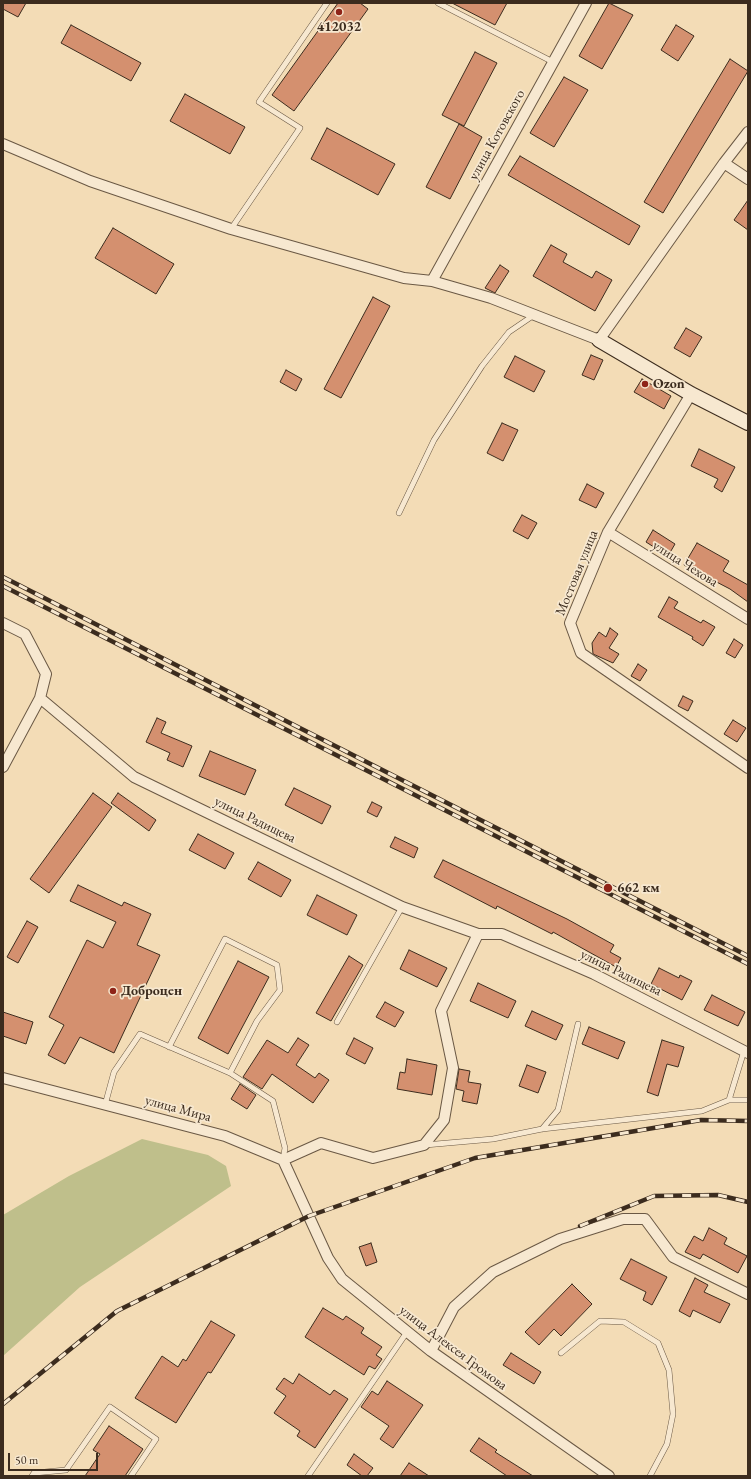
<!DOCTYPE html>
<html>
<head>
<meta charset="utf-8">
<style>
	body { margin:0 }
	#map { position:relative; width:751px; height:1479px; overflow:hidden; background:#f3dcb6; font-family:"EB Garamond",serif }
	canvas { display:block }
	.frame { position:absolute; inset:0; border:4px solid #3c2c1e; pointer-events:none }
	.scale { position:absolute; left:8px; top:1453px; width:90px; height:18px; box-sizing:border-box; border:2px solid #3c2c1e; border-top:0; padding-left:5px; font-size:12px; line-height:14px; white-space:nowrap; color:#3c2c1e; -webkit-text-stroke:3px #f7e8d0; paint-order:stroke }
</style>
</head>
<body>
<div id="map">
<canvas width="751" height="1479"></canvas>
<div class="frame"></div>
<div class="scale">50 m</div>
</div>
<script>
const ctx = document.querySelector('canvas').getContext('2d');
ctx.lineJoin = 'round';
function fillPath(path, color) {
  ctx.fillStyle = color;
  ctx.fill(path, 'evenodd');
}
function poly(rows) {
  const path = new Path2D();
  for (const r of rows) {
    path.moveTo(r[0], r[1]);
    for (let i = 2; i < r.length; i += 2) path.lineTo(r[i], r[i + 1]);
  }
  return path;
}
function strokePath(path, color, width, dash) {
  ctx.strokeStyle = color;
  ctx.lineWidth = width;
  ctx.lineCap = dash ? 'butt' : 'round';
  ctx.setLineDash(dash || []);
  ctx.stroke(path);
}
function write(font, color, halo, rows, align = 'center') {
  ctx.font = font + ' "EB Garamond",serif';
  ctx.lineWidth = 3.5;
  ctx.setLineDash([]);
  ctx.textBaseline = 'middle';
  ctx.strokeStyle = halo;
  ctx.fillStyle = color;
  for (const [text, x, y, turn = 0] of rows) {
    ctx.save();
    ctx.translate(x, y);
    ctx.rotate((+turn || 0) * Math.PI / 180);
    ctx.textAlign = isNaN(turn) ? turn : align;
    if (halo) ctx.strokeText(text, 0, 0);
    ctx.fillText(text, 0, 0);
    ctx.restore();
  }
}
const green = poly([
	[142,1139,208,1155,226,1166,231,1186,80,1287,3,1356,3,1215,69,1176]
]);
const building = poly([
	[3,3,26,3,18,17,3,9,3,3],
	[338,3,360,3,368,9,294,111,272,95,338,3],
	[452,3,507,3,495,25,452,3],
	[609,3,633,15,602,69,579,56,609,3],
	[71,25,141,63,131,81,61,43,71,25],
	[676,25,694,36,678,61,661,50,676,25],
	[475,52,497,63,464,126,442,115,475,52],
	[730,59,748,71,663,213,644,202,730,59],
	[564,77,588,90,554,147,530,133,564,77],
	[185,94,245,127,230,154,170,121,185,94],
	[459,124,482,137,450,199,426,187,459,124],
	[327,128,395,164,378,195,311,159,327,128],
	[520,156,640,226,629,245,508,175,520,156],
	[748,200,748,230,734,220,748,200],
	[113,228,174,264,156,294,95,258,113,228],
	[551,245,567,254,563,262,592,278,596,271,612,280,595,311,533,276,551,245],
	[500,265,509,271,495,293,485,288,500,265],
	[373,297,390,306,341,398,324,389,373,297],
	[686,328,702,337,690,357,674,348,686,328],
	[591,355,603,360,594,380,582,375,591,355],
	[515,356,545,371,534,392,504,377,515,356],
	[286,370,302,379,296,391,280,382,286,370],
	[642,379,671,396,664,409,634,392,642,379],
	[502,423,518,430,503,461,487,453,502,423],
	[699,449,735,467,722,492,714,487,718,479,691,466,699,449],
	[587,484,604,493,596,508,579,500,587,484],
	[522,515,537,523,528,539,513,531,522,515],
	[653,530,675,544,668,556,646,542,653,530],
	[697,543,729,561,723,571,748,585,748,602,730,589,684,565,697,543],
	[669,597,678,602,674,608,701,623,703,620,715,627,703,646,692,639,693,637,658,617,669,597],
	[610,628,618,634,609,648,619,654,613,663,593,654,592,643,599,632,606,637,610,628],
	[734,639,743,645,735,658,726,653,734,639],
	[638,664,647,670,640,681,631,676,638,664],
	[683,696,693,701,688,711,678,706,683,696],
	[157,718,166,722,161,733,192,746,183,767,167,760,170,753,146,742,157,718],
	[733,720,746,728,737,742,724,734,733,720],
	[210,751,256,770,245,795,199,776,210,751],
	[294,788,331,806,322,824,285,805,294,788],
	[93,793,112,807,49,893,30,879,93,793],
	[118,793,156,820,149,831,111,803,118,793],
	[372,802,382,807,377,817,367,812,372,802],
	[198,834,234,853,225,869,189,850,198,834],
	[395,837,418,848,414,858,390,847,395,837],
	[443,860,567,919,614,945,610,952,621,958,616,967,553,932,552,934,497,906,496,909,434,877,443,860],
	[258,862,291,880,281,897,248,879,258,862],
	[78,885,122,906,124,902,151,914,137,945,160,955,114,1053,80,1037,65,1064,48,1055,64,1025,49,1017,87,940,103,948,116,922,70,901,78,885],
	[317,895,357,915,347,935,307,915,317,895],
	[27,921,38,927,18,963,7,957,27,921],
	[409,950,447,968,437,987,400,969,409,950],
	[349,956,363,965,331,1021,316,1013,349,956],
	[238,961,269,977,228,1054,198,1038,238,961],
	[659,968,679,978,680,975,692,981,682,1000,651,984,659,968],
	[478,983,516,1001,508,1018,470,1001,478,983],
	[712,995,745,1012,738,1026,704,1010,712,995],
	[385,1002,404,1012,395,1027,376,1017,385,1002],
	[532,1011,563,1025,556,1040,525,1026,532,1011],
	[3,1012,33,1022,26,1044,3,1036,3,1012],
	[589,1027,625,1042,618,1059,582,1044,589,1027],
	[298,1038,309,1045,296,1065,315,1078,319,1073,329,1080,313,1103,272,1074,262,1089,243,1077,267,1040,288,1053,298,1038],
	[354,1038,373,1048,365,1064,346,1054,354,1038],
	[662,1040,684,1047,678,1067,667,1064,658,1096,647,1092,662,1040],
	[407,1059,437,1065,432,1095,397,1089,400,1072,405,1073,407,1059],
	[527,1065,546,1072,538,1093,519,1086,527,1065],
	[459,1069,470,1071,468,1082,481,1084,477,1104,462,1101,464,1091,456,1089,459,1069],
	[240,1084,256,1095,247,1109,231,1099,240,1084],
	[709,1228,727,1238,724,1244,747,1256,738,1273,703,1254,700,1259,685,1252,694,1236,703,1241,709,1228],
	[371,1243,377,1262,366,1266,359,1247,371,1243],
	[631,1259,667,1277,652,1305,643,1300,646,1292,620,1279,631,1259],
	[695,1278,708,1285,704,1292,730,1304,720,1323,693,1310,690,1317,679,1311,695,1278],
	[572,1284,592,1304,561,1336,554,1329,539,1345,525,1332,572,1284],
	[323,1308,343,1320,346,1316,364,1328,361,1333,382,1347,376,1355,382,1359,375,1369,369,1366,364,1375,305,1337,323,1308],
	[211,1321,235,1335,211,1373,208,1372,176,1423,135,1398,162,1356,178,1367,183,1359,186,1361,211,1321],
	[511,1353,541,1372,534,1384,503,1365,511,1353],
	[299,1374,330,1395,334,1390,348,1399,315,1448,297,1436,300,1431,274,1413,286,1396,276,1389,284,1378,293,1384,299,1374],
	[387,1381,423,1405,393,1448,380,1439,389,1426,361,1407,372,1391,378,1395,387,1381],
	[109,1426,143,1449,125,1476,85,1476,100,1454,93,1450,109,1426],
	[479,1438,497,1450,495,1452,533,1476,507,1476,470,1451,479,1438],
	[354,1454,373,1468,367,1476,362,1476,347,1465,354,1454],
	[409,1463,429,1476,400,1476,409,1463]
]);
const lane = poly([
	[438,3,553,62],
	[231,229,300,128,259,102,327,3],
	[399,513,434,440,482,366,509,332,534,315],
	[337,1022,402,907],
	[169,1047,225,939,277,965,280,990,257,1021,230,1073],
	[729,1100,744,1051],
	[105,1105,114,1072,140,1034,230,1073,273,1101,285,1148,283,1160],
	[542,1129,558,1110,578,1024],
	[425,1145,493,1139,542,1129,702,1111,729,1100,748,1100],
	[561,1353,600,1321,624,1322,658,1343,669,1370,673,1414,667,1444,650,1476],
	[32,1476,34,1473,66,1470,110,1407,156,1439,131,1476],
	[308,1476,407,1332]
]);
const street = poly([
	[3,144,90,181,231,229,404,278,432,281,491,298,599,340,724,163,748,132],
	[724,163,748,179],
	[432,281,586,3],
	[691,394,608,532,570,623,581,653,748,768],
	[608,532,748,619],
	[3,623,25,634,46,674,40,698,3,767],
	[40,698,134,777,402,907,478,934,441,1011,453,1068,444,1120,424,1145,373,1158,321,1143,283,1160],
	[478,934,502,934,594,974,748,1053],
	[3,1078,225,1136,283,1160,328,1258,342,1279,431,1351,609,1476],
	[431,1351,454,1307,493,1272,560,1239,623,1219,645,1219,673,1257,748,1294]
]);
const secondary = poly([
	[599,340,691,394,748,423]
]);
const rail = poly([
	[3,577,748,956],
	[3,586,748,964],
	[580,1226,654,1196,718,1195,748,1202],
	[3,1404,117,1311,309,1216,475,1158,701,1120,748,1121]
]);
const markers = [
	[339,12,4,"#8f2418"],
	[645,384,4,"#8f2418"],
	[608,888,5,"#8f2418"],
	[113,991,4,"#8f2418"]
];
const poiNames = [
	["412032",339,27,"center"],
	["Ozon",653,384],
	["662 км",617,888],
	["Доброцен",121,991]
];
const streetNames = [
	["улица Котовского",497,135,-61],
	["улица Чехова",685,564,32],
	["Мостовая улица",577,573,-68],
	["улица Радищева",255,820,26],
	["улица Радищева",621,973,26],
	["улица Мира",178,1109,15],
	["улица Алексея Громова",453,1348,37]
];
fillPath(green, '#bfbf8b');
fillPath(building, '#d4906f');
strokePath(building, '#3c2c1e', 1);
strokePath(lane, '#6a5844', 6);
strokePath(street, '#6a5844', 12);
strokePath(secondary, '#3c2c1e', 16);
strokePath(lane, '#f7e8d0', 5);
strokePath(street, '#f7e8d0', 10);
strokePath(secondary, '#f7e8d0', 14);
strokePath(rail, '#3c2c1e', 4.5);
strokePath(rail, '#f7e8d0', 3, [9]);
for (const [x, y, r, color] of markers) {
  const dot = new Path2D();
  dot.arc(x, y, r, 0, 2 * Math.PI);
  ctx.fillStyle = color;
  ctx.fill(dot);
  strokePath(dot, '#f7e8d0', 1.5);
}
write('bold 14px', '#3c2c1e', '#f7e8d0', poiNames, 'left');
write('14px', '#3c2c1e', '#f7e8d0', streetNames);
</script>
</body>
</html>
